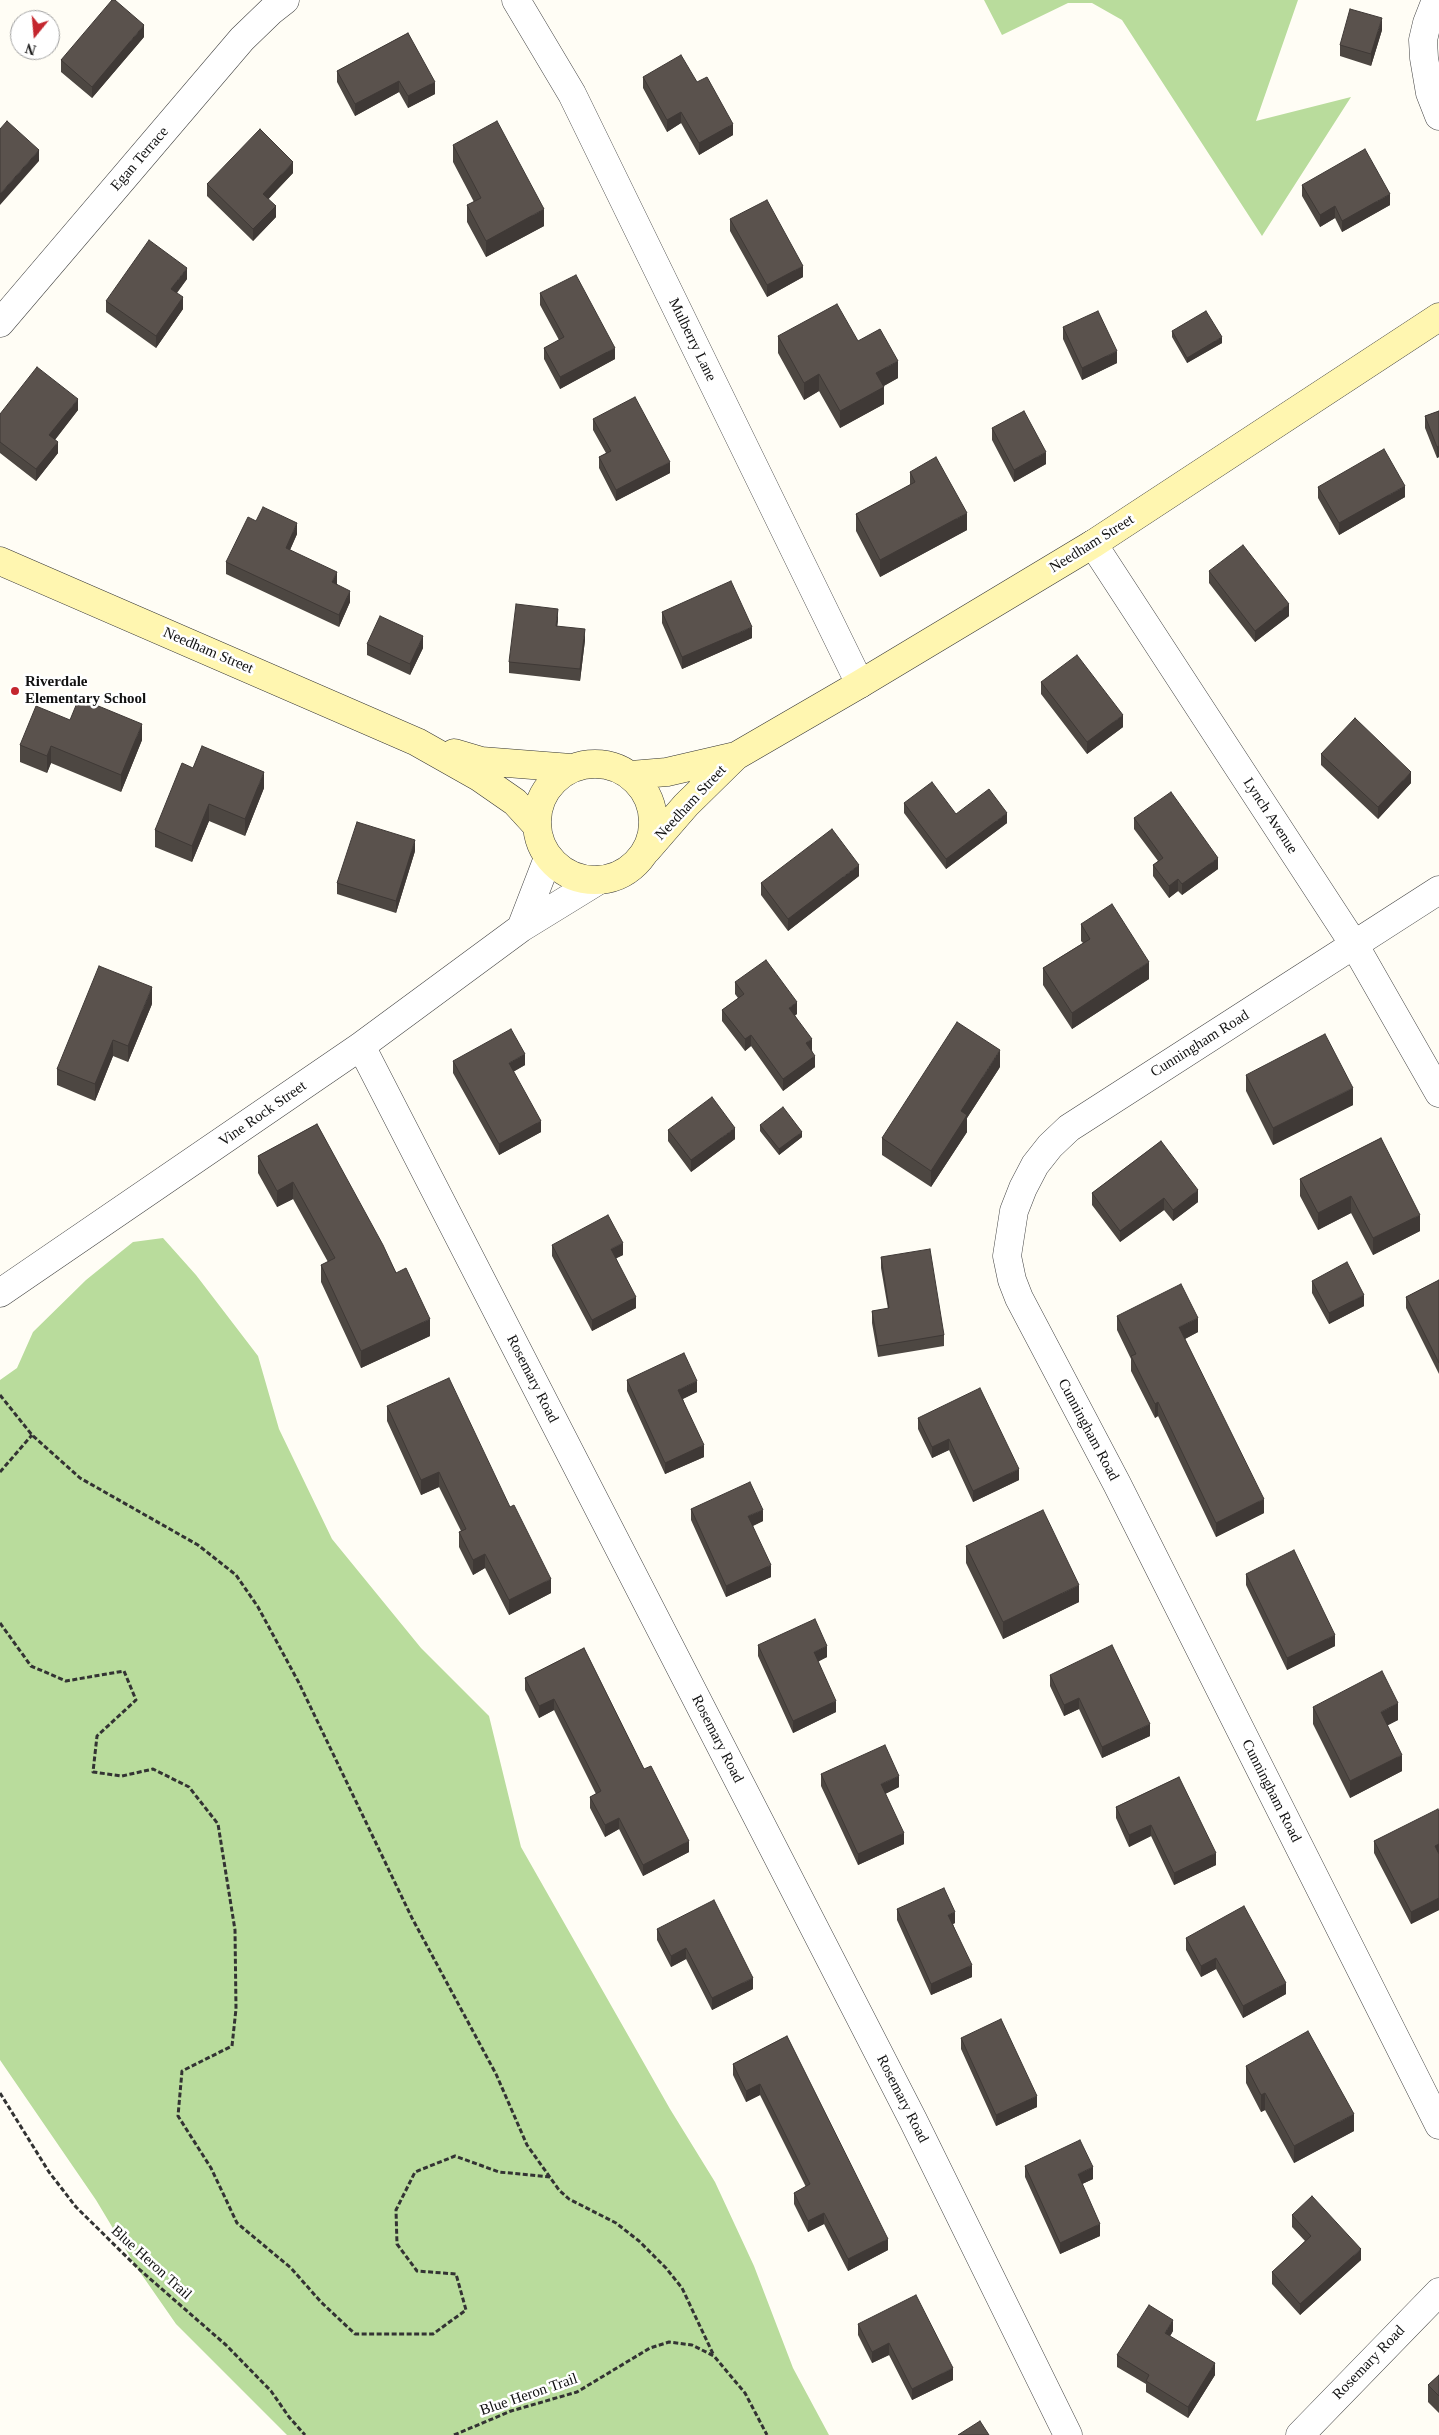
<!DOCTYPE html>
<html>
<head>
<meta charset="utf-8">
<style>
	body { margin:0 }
	#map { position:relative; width:1439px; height:2435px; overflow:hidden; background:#fffdf5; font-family:Georgia,serif }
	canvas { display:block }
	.north { position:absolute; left:10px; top:10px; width:50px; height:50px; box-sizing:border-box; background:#fff; border:1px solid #a0a0a0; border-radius:50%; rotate:197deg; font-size:14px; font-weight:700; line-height:20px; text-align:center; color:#111 }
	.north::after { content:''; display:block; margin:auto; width:18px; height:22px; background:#c4262e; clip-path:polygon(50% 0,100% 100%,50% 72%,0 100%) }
</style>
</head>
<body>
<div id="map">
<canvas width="1439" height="2435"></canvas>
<div class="north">N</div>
</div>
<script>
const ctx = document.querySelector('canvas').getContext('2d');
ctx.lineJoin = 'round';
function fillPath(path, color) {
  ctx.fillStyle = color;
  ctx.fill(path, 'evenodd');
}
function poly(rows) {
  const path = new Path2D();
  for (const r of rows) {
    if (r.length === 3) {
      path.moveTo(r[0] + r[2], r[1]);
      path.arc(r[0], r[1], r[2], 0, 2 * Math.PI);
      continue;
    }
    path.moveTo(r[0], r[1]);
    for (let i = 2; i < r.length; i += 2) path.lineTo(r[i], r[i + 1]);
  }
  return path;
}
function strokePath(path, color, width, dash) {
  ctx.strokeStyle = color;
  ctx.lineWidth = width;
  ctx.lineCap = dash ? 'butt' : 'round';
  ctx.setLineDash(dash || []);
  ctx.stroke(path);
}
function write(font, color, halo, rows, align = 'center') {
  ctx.font = font + ' Georgia,serif';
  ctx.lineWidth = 5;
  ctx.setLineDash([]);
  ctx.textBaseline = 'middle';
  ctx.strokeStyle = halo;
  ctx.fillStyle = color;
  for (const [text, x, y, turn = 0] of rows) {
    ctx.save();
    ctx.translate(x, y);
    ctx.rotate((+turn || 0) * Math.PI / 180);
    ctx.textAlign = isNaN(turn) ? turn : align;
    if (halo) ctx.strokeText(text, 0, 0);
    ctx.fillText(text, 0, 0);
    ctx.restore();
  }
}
const forest = poly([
	[984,0,1298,0,1256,121,1351,97,1262,236,1122,20,1092,3,1068,3,1002,35],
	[163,1238,196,1275,258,1356,279,1429,332,1539,421,1648,489,1716,521,1847,670,2109,715,2182,754,2266,793,2368,829,2435,287,2435,176,2324,135,2265,96,2200,0,2060,0,1380,17,1368,33,1332,86,1280,133,1242]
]);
const path = poly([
	[0,1395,32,1435,80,1478,198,1545,236,1575,258,1607,299,1683,412,1918,496,2074,527,2145,559,2190,569,2199,616,2223,639,2241,666,2268,682,2288,714,2356],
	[0,1472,32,1435],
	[0,1623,31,1666,66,1681,124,1671,136,1700,97,1736,93,1772,122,1776,153,1769,189,1787,218,1824,235,1930,236,2009,232,2046,182,2071,178,2116,211,2168,237,2223,291,2268,321,2302,355,2334,433,2334,466,2310,456,2274,417,2271,397,2244,396,2210,415,2172,455,2156,499,2172,550,2177],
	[0,2093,49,2172,76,2207,140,2270,226,2345,271,2391,289,2417,305,2435],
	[454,2435,511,2411,577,2392,650,2348,669,2342,692,2345,714,2356,745,2393,767,2435]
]);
const minor = poly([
	[516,0,572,94,860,684],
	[1436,0,1427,23,1423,40,1424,58,1430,93,1439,116],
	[0,323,242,39,271,11,285,0],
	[1093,544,1355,946,1439,1093],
	[1439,890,1069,1128,1050,1146,1035,1165,1023,1188,1014,1211,1007,1256,1012,1280,1019,1298,1117,1484,1439,2125],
	[521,928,548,858],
	[361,1046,913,2120,1068,2435],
	[0,1293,361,1046,521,928,599,880],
	[1300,2435,1439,2292]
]);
const secondary = poly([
	[0,561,417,742,479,777,515,802,537,826],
	[454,753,481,761,571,768],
	[595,822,58],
	[631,775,667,772,736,756],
	[647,850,686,805,736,756,860,684,1093,544,1439,317]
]);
const wall = poly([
	[1382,30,1371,66,1340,56,1340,45],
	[408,33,435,94,408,108,399,92,355,116,337,82,337,71],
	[144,37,92,98,61,72,61,60],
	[643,77,697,82,733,135,699,155,681,123,667,132,643,88],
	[453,145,544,226,486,257,467,222,467,205,474,202,453,162],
	[293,173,268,199,276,217,253,241,207,196,207,184],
	[1302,185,1390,205,1342,232,1335,218,1320,227,1302,196],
	[730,219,803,277,767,297,730,231],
	[187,279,177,293,183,309,156,348,106,312,106,301],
	[540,293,615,359,560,389,544,359,544,348,559,340,540,305],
	[1063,327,1117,363,1082,380,1063,339],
	[1172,331,1222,343,1187,363,1172,337],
	[778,336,858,341,898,378,884,386,884,404,840,428,819,391,804,400,778,353],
	[78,410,55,440,58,453,36,481,0,453,0,414],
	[1439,411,1439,457,1437,458,1425,428,1425,416],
	[593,419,670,473,616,501,599,468,599,457,606,453,593,430],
	[992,428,1046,464,1014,482,992,440],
	[910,472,967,530,880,577,856,531,856,514,910,485],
	[1318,487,1405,497,1339,535,1318,498],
	[256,521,297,534,290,550,337,584,350,602,339,627,226,574,226,562],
	[1209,571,1289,616,1255,642,1209,583],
	[662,612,752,638,682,669,662,623],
	[558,620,557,626,585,640,580,681,509,673,509,662],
	[367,644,423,648,410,675,367,655],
	[1041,682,1123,727,1087,754,1041,694],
	[70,720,142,740,121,792,51,763,47,773,20,762,20,745],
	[1321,754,1411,783,1378,819,1321,765],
	[193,768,264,788,245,836,209,821,192,862,155,847,155,830],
	[904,803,956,814,1007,823,946,869,904,813],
	[1134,818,1218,869,1182,895,1178,891,1169,898,1153,876,1153,865,1158,861,1134,829],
	[415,851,396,913,337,894,337,883],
	[859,876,788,931,761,895,761,883],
	[1081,924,1149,979,1072,1029,1043,985,1043,968,1083,943,1081,941],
	[735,982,797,1014,795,1015,812,1050,815,1067,783,1091,751,1046,745,1051,722,1021,722,1010,738,998,735,994],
	[152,1004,128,1062,113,1056,95,1101,57,1085,57,1069],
	[453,1061,525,1065,513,1072,541,1132,499,1155,453,1073],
	[1000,1067,967,1118,967,1132,931,1187,882,1155,882,1138],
	[1246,1075,1353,1105,1273,1145,1246,1091],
	[317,1124,430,1336,361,1368,321,1282,321,1265,328,1262,293,1199,277,1207,258,1173,258,1156],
	[760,1125,802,1137,779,1155,760,1131],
	[668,1130,735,1139,691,1172,668,1141],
	[1381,1138,1420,1231,1373,1255,1351,1213,1318,1230,1300,1196,1300,1179],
	[1161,1141,1198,1202,1173,1221,1164,1210,1120,1242,1092,1205,1092,1193],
	[552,1245,623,1255,616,1258,636,1308,592,1331,552,1256],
	[881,1257,944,1335,944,1346,878,1357,872,1323,872,1311,888,1309,881,1268],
	[1439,1280,1439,1374,1406,1308,1406,1297],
	[1312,1281,1364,1306,1329,1324,1312,1293],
	[1117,1316,1198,1332,1185,1339,1264,1513,1216,1537,1158,1416,1155,1418,1131,1371,1131,1359,1117,1330],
	[627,1380,697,1392,683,1399,704,1457,665,1474,627,1391],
	[387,1406,510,1507,551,1593,509,1615,485,1568,473,1575,459,1547,459,1532,461,1531,439,1487,421,1495,387,1421],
	[918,1418,1019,1480,973,1502,949,1450,932,1458,918,1429],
	[691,1509,763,1521,753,1526,771,1577,726,1597,691,1520],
	[966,1546,1079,1602,1003,1639,966,1563],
	[1246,1574,1335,1646,1287,1670,1246,1585],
	[758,1645,827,1657,818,1661,836,1712,793,1733,758,1656],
	[584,1648,644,1769,689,1852,643,1876,619,1829,605,1837,590,1808,590,1797,596,1794,554,1710,539,1718,525,1690,525,1678],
	[1050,1675,1150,1736,1102,1758,1079,1709,1064,1716,1050,1686],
	[1313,1707,1398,1720,1387,1725,1402,1771,1350,1798,1313,1724],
	[821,1774,899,1787,885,1794,904,1844,858,1865,821,1786],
	[1179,1777,1216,1865,1174,1885,1151,1836,1129,1847,1116,1818,1116,1807],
	[1439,1812,1439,1910,1411,1924,1374,1853,1374,1841],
	[897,1909,955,1923,953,1924,972,1977,931,1995,897,1920],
	[657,1929,753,1989,712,2010,686,1959,671,1967,657,1940],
	[1186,1938,1286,1994,1243,2018,1216,1969,1201,1977,1186,1950],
	[787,2036,888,2250,848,2271,824,2224,808,2232,794,2204,794,2193,806,2187,760,2095,746,2102,733,2075,733,2064],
	[961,2038,1037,2107,996,2126,961,2049],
	[1246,2066,1354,2131,1294,2163,1265,2110,1261,2112,1246,2083],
	[1025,2166,1093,2179,1082,2184,1100,2236,1060,2254,1025,2177],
	[1292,2215,1361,2260,1300,2315,1272,2284,1272,2272,1305,2241,1292,2227],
	[858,2324,953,2380,912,2400,889,2355,872,2363,858,2335],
	[1173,2331,1170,2336,1215,2375,1188,2418,1146,2392,1146,2384,1117,2367,1117,2355],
	[1439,2375,1439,2413,1428,2402,1428,2385]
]);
const shadedWall = poly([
	[1382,18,1382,30,1371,66,1371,54],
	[144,25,144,37,92,98,92,87],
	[399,81,399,92,355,116,355,104],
	[435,82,435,94,408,108,408,96],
	[681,112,681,123,667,132,667,120],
	[733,124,733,135,699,155,699,143],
	[39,150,39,161,0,205,0,194],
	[293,162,293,173,263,205,263,194],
	[1390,194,1390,205,1342,232,1342,221],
	[276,206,276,217,253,241,253,229],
	[1335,206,1335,218,1320,227,1320,215],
	[544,209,544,226,486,257,486,241],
	[803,266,803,277,767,297,767,285],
	[187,268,187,279,171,300,171,289],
	[183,297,183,309,156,348,156,336],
	[1222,337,1222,343,1187,363,1187,358],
	[615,348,615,359,560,389,560,377],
	[1117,351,1117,363,1082,380,1082,368],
	[898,361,898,378,876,390,876,373],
	[819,374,819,391,804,400,804,383],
	[884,387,884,404,840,428,840,411],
	[78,399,78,410,49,447,49,435],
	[58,442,58,453,36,481,36,469],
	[1439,446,1439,457,1437,458,1437,447],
	[1046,452,1046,464,1014,482,1014,470],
	[670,462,670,473,616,501,616,490],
	[1405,486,1405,497,1339,535,1339,523],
	[967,513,967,530,880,577,880,560],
	[297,523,297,534,286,559,286,548],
	[337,572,337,584,332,594,332,582],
	[350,591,350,602,339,627,339,615],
	[1289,604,1289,616,1255,642,1255,631],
	[558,609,558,620,556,637,556,626],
	[752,627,752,638,682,669,682,657],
	[585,629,585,640,580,681,580,669],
	[423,636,423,648,410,675,410,664],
	[1123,715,1123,727,1087,754,1087,742],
	[142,724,142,740,121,792,121,775],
	[51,746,51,763,47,773,47,756],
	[264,772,264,788,245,836,245,819],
	[1411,772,1411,783,1378,819,1378,807],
	[209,804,209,821,192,862,192,846],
	[1007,813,1007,823,946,869,946,859],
	[415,840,415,851,396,913,396,901],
	[1218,858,1218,869,1182,895,1182,884],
	[859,865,859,876,788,931,788,919],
	[1178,879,1178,891,1169,898,1169,886],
	[1149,962,1149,979,1072,1029,1072,1013],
	[152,987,152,1004,128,1062,128,1046],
	[797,1002,797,1014,789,1020,789,1008],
	[751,1035,751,1046,745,1051,745,1039],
	[812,1039,812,1050,806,1054,806,1043],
	[113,1040,113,1056,95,1101,95,1084],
	[1000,1050,1000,1067,967,1118,967,1132,931,1187,931,1171,961,1111],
	[525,1054,525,1065,509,1074,509,1063],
	[815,1056,815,1067,783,1091,783,1079],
	[1353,1088,1353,1105,1273,1145,1273,1128],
	[541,1121,541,1132,499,1155,499,1144],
	[735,1128,735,1139,691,1172,691,1160],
	[802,1132,802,1137,779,1155,779,1149],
	[293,1182,293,1199,277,1207,277,1191],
	[1198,1190,1198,1202,1173,1221,1173,1210],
	[1351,1196,1351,1213,1318,1230,1318,1213],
	[1164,1198,1164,1210,1120,1242,1120,1231],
	[1420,1215,1420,1231,1373,1255,1373,1238],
	[623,1243,623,1255,611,1261,611,1249],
	[1364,1295,1364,1306,1329,1324,1329,1313],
	[636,1297,636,1308,592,1331,592,1320],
	[1198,1318,1198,1332,1179,1342,1179,1327],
	[430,1319,430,1336,361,1368,361,1351],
	[697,1381,697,1392,678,1401,678,1390],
	[1158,1402,1158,1416,1155,1418,1155,1404],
	[949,1439,949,1450,932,1458,932,1447],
	[704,1445,704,1457,665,1474,665,1463],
	[1019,1469,1019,1480,973,1502,973,1491],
	[439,1472,439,1487,421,1495,421,1480],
	[1264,1499,1264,1513,1216,1537,1216,1523],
	[763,1510,763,1521,748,1528,748,1516],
	[485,1554,485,1568,473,1575,473,1560],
	[771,1565,771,1577,726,1597,726,1586],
	[551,1579,551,1593,509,1615,509,1600],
	[1079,1585,1079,1602,1003,1639,1003,1622],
	[1335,1635,1335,1646,1287,1670,1287,1658],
	[827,1646,827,1657,814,1664,814,1652],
	[1079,1698,1079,1709,1064,1716,1064,1705],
	[554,1699,554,1710,539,1718,539,1706],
	[836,1701,836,1712,793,1733,793,1721],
	[1398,1703,1398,1720,1381,1729,1381,1712],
	[1150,1724,1150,1736,1102,1758,1102,1747],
	[1402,1755,1402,1771,1350,1798,1350,1781],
	[899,1776,899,1787,881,1796,881,1784],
	[619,1818,619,1829,605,1837,605,1825],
	[1151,1825,1151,1836,1129,1847,1129,1835],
	[904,1833,904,1844,858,1865,858,1854],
	[689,1841,689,1852,643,1876,643,1865],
	[1439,1844,1439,1856,1435,1846],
	[1216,1853,1216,1865,1174,1885,1174,1873],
	[1439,1898,1439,1910,1411,1924,1411,1912],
	[955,1912,955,1923,948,1926,948,1915],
	[686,1948,686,1959,671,1967,671,1956],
	[1216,1958,1216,1969,1201,1977,1201,1966],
	[972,1965,972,1977,931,1995,931,1984],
	[753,1978,753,1989,712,2010,712,1998],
	[1286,1983,1286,1994,1243,2018,1243,2006],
	[760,2084,760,2095,746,2102,746,2091],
	[1265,2093,1265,2110,1261,2112,1261,2095],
	[1037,2096,1037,2107,996,2126,996,2115],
	[1354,2114,1354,2131,1294,2163,1294,2146],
	[1093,2167,1093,2179,1078,2186,1078,2174],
	[824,2213,824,2224,808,2232,808,2221],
	[1100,2224,1100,2236,1060,2254,1060,2243],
	[888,2239,888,2250,848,2271,848,2259],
	[1361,2249,1361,2260,1300,2315,1300,2304],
	[1173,2320,1173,2331,1165,2345,1165,2333],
	[889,2343,889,2355,872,2363,872,2352],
	[1215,2363,1215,2375,1188,2418,1188,2407],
	[953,2368,953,2380,912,2400,912,2389]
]);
const building = poly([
	[112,0,115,0,144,25,92,87,61,60,112,0],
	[1350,9,1382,18,1371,54,1340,45,1350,9],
	[408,33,435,82,408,96,399,81,355,104,337,71,408,33],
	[681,55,697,82,707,77,733,124,699,143,681,112,667,120,643,77,681,55],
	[7,121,39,150,0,194,0,129,7,121],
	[497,121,544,209,486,241,467,205,481,198,453,145,497,121],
	[260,129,293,162,263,194,276,206,253,229,207,184,260,129],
	[1365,149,1390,194,1342,221,1335,206,1320,215,1302,185,1365,149],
	[767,200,803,266,767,285,730,219,767,200],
	[149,240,187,268,171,289,183,297,156,336,106,301,149,240],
	[576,275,615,348,560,377,544,348,564,337,540,293,576,275],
	[837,304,858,341,880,329,898,361,876,373,884,387,840,411,819,374,804,383,778,336,837,304],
	[1098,311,1117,351,1082,368,1063,327,1098,311],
	[1206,311,1222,337,1187,358,1172,331,1206,311],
	[37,367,78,399,49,435,58,442,36,469,0,442,0,414,37,367],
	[635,397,670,462,616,490,599,457,611,451,593,419,635,397],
	[1024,411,1046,452,1014,470,992,428,1024,411],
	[1439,411,1439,446,1437,447,1425,416,1439,411],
	[1384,449,1405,486,1339,523,1318,487,1384,449],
	[936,457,967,513,880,560,856,514,915,482,910,472,936,457],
	[263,507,297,523,286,548,337,572,332,582,350,591,339,615,226,562,248,517,256,521,263,507],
	[1243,545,1289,604,1255,631,1209,571,1243,545],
	[731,581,752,627,682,657,662,612,731,581],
	[516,604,558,609,556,626,585,629,580,669,509,662,516,604],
	[380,616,423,636,410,664,367,644,380,616],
	[1077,655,1123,715,1087,742,1041,682,1077,655],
	[79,698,142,724,121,775,51,746,47,756,20,745,36,706,70,720,79,698],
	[1355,718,1411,772,1378,807,1321,754,1355,718],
	[202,746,264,772,245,819,209,804,192,846,155,830,182,763,193,768,202,746],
	[932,782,956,814,989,789,1007,813,946,859,904,803,932,782],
	[1171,792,1218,858,1182,884,1178,879,1169,886,1153,865,1163,858,1134,818,1171,792],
	[357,822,415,840,396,901,337,883,357,822],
	[832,829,859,865,788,919,761,883,832,829],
	[1112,904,1149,962,1072,1013,1043,968,1090,939,1081,924,1112,904],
	[766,960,797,1002,789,1008,812,1039,806,1043,815,1056,783,1079,751,1035,745,1039,722,1010,744,994,735,982,766,960],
	[99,966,152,987,128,1046,113,1040,95,1084,57,1069,99,966],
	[957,1022,1000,1050,961,1111,967,1115,931,1171,882,1138,957,1022],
	[511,1029,525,1054,509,1063,541,1121,499,1144,453,1061,511,1029],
	[1325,1034,1353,1088,1273,1128,1246,1075,1325,1034],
	[712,1097,735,1128,691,1160,668,1130,712,1097],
	[783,1107,802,1132,779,1149,760,1125,783,1107],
	[317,1124,383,1245,396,1273,406,1268,430,1319,361,1351,321,1265,335,1258,293,1182,277,1191,258,1156,317,1124],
	[1381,1138,1420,1215,1373,1238,1351,1196,1318,1213,1300,1179,1381,1138],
	[1161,1141,1198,1190,1173,1210,1164,1198,1120,1231,1092,1193,1161,1141],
	[608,1215,623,1243,611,1249,636,1297,592,1320,552,1245,608,1215],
	[930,1249,944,1335,878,1346,872,1311,889,1308,881,1257,930,1249],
	[1347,1262,1364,1295,1329,1313,1312,1281,1347,1262],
	[1439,1280,1439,1363,1406,1297,1439,1280],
	[1181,1284,1198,1318,1179,1327,1264,1499,1216,1523,1158,1402,1155,1404,1131,1356,1136,1354,1117,1316,1181,1284],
	[684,1353,697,1381,678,1390,704,1445,665,1463,627,1380,684,1353],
	[449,1378,510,1507,514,1505,551,1579,509,1600,485,1554,473,1560,459,1532,466,1529,439,1472,421,1480,387,1406,449,1378],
	[980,1388,1019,1469,973,1491,949,1439,932,1447,918,1418,980,1388],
	[750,1482,763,1510,748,1516,771,1565,726,1586,691,1509,750,1482],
	[1043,1510,1079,1585,1003,1622,966,1546,1043,1510],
	[1294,1550,1335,1635,1287,1658,1246,1574,1294,1550],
	[815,1619,827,1646,814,1652,836,1701,793,1721,758,1645,815,1619],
	[1112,1645,1150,1724,1102,1747,1079,1698,1064,1705,1050,1675,1112,1645],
	[584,1648,644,1769,651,1766,689,1841,643,1865,619,1818,605,1825,590,1797,601,1791,554,1699,539,1706,525,1678,584,1648],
	[1382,1671,1398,1703,1381,1712,1402,1755,1350,1781,1313,1707,1382,1671],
	[885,1745,899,1776,881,1784,904,1833,858,1854,821,1774,885,1745],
	[1179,1777,1216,1853,1174,1873,1151,1825,1129,1835,1116,1807,1179,1777],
	[1438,1809,1439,1812,1439,1844,1435,1846,1439,1854,1439,1898,1411,1912,1374,1841,1438,1809],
	[944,1888,955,1912,948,1915,972,1965,931,1984,897,1909,944,1888],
	[714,1900,753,1978,712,1998,686,1948,671,1956,657,1929,714,1900],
	[1244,1906,1286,1983,1243,2006,1216,1958,1201,1966,1186,1938,1244,1906],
	[1001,2019,1037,2096,996,2115,961,2038,1001,2019],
	[1308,2031,1354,2114,1294,2146,1265,2093,1261,2095,1246,2066,1308,2031],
	[787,2036,888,2239,848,2259,824,2213,808,2221,794,2193,810,2184,760,2084,746,2091,733,2064,787,2036],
	[1080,2140,1093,2167,1078,2174,1100,2224,1060,2243,1025,2166,1080,2140],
	[1312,2196,1361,2249,1300,2304,1272,2272,1311,2236,1292,2215,1312,2196],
	[916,2295,953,2368,912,2389,889,2343,872,2352,858,2324,916,2295],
	[1149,2305,1173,2320,1165,2333,1215,2363,1188,2407,1146,2381,1149,2375,1117,2355,1149,2305],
	[1439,2375,1439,2396,1428,2385,1439,2375],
	[980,2421,989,2435,958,2435,980,2421]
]);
const markers = [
	[15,691,5,"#c4262e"]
];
const streetNames = [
	["Egan Terrace",140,159,-49],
	["Mulberry Lane",692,340,64],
	["Needham Street",1092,544,-32],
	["Needham Street",208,651,23],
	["Needham Street",691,803,-47],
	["Lynch Avenue",1270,816,57],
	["Cunningham Road",1200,1044,-32],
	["Vine Rock Street",263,1114,-35],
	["Rosemary Road",532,1379,63],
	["Cunningham Road",1088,1430,62],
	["Rosemary Road",717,1739,63],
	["Cunningham Road",1271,1791,63],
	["Rosemary Road",902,2099,63],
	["Blue Heron Trail",151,2263,42],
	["Rosemary Road",1369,2363,-46],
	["Blue Heron Trail",529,2395,-19]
];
const poiNames = [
	["Riverdale",25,682],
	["Elementary School",25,699]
];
fillPath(forest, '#b9dc9c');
strokePath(minor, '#444', 29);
strokePath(secondary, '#333', 29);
strokePath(path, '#333', 3, [5, 2.5]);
strokePath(minor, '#fff', 28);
strokePath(secondary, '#fff6b0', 28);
fillPath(wall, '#4d4742');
fillPath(shadedWall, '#3f3936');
fillPath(building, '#5a524d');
strokePath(building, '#3f3936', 1);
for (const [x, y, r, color] of markers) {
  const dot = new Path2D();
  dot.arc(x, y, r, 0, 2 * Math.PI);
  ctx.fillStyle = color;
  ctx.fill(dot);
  strokePath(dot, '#fff', 2);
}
write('15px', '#111', '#fff', streetNames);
write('bold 15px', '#111', '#fff', poiNames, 'left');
</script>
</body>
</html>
